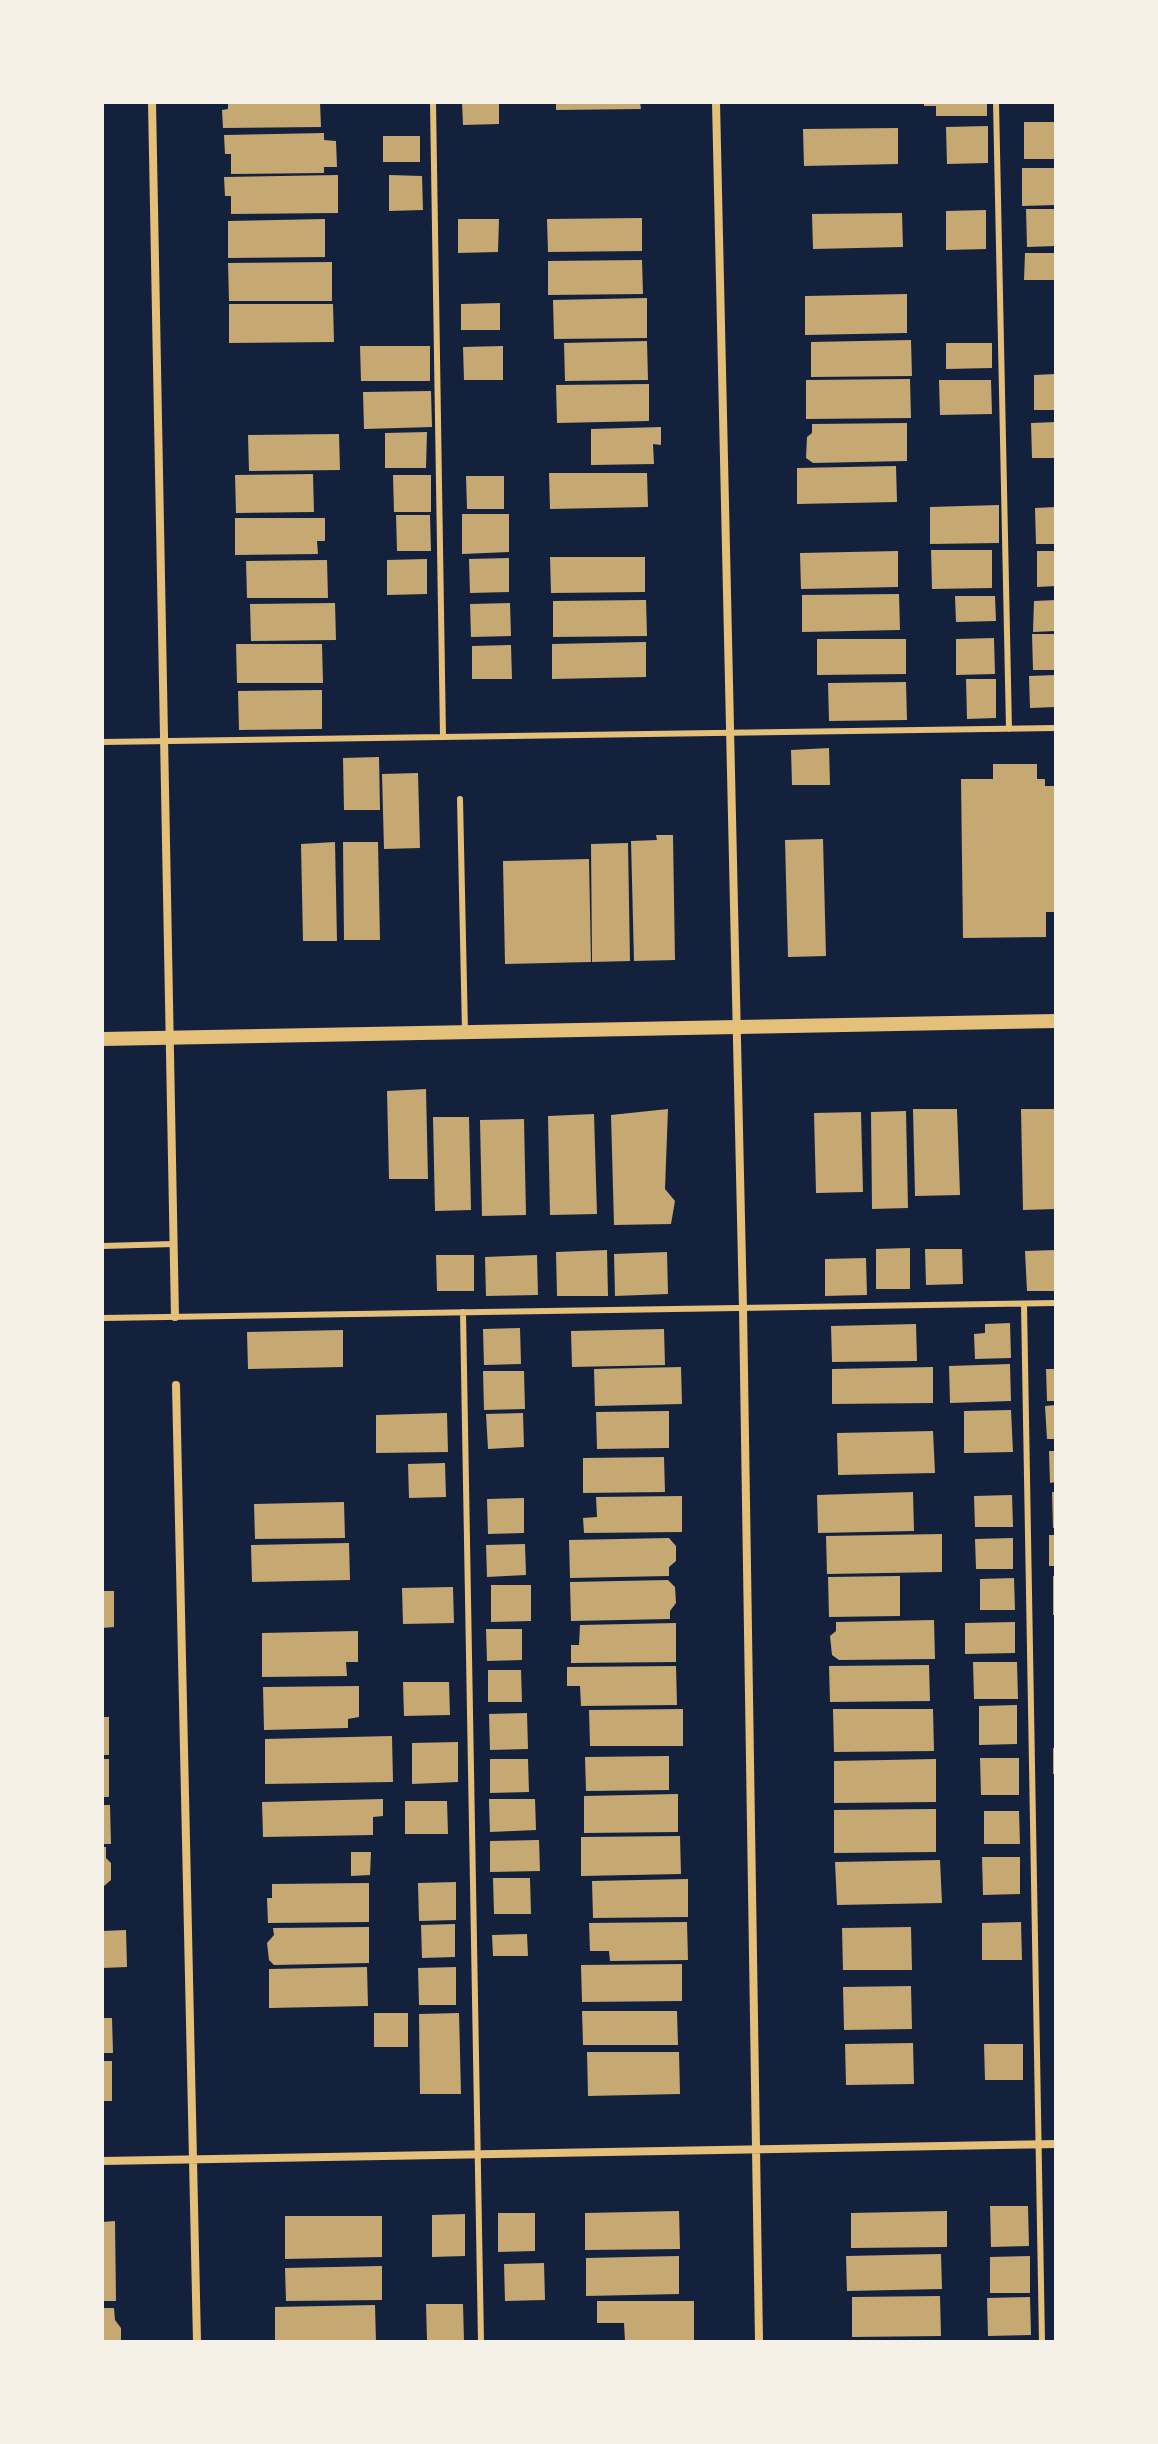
<!DOCTYPE html>
<html>
<head>
<meta charset="utf-8">
<style>
	body { margin:0 }
	#map { position:relative; width:1158px; height:2444px; overflow:hidden; background:#14213d; font-family:Helvetica,sans-serif }
	canvas { display:block }
	.frame { position:absolute; inset:0; border:104px solid #f6f1e7; pointer-events:none }
</style>
</head>
<body>
<div id="map">
<canvas width="1158" height="2444"></canvas>
<div class="frame"></div>
</div>
<script>
const ctx = document.querySelector('canvas').getContext('2d');
ctx.lineJoin = 'round';
function fillPath(path, color) {
  ctx.fillStyle = color;
  ctx.fill(path, 'evenodd');
}
function poly(rows) {
  const path = new Path2D();
  for (const r of rows) {
    path.moveTo(r[0], r[1]);
    for (let i = 2; i < r.length; i += 2) path.lineTo(r[i], r[i + 1]);
  }
  return path;
}
function strokePath(path, color, width, dash) {
  ctx.strokeStyle = color;
  ctx.lineWidth = width;
  ctx.lineCap = dash ? 'butt' : 'round';
  ctx.setLineDash(dash || []);
  ctx.stroke(path);
}
const building = poly([
	[228,102,320,102,321,127,223,128,222,110,228,109],
	[462,102,499,102,499,124,463,125],
	[556,102,640,102,641,109,556,110],
	[924,102,987,102,987,116,936,116,936,106,924,106],
	[1024,122,1056,122,1056,159,1024,159],
	[988,126,988,163,947,164,946,127],
	[898,128,898,164,804,166,803,129],
	[324,133,324,140,336,141,337,167,324,167,324,173,231,174,231,154,225,154,224,135],
	[383,136,420,136,420,162,383,162],
	[1022,168,1056,168,1056,205,1022,206],
	[338,175,338,213,231,214,231,196,225,196,224,177],
	[389,175,422,176,423,210,389,211],
	[1026,209,1056,209,1056,246,1027,247],
	[986,210,986,249,946,250,946,211],
	[902,213,903,247,813,249,812,214],
	[642,218,642,251,548,252,547,219],
	[325,219,325,257,228,258,228,221],
	[458,219,499,219,498,252,458,253],
	[1025,253,1056,253,1056,280,1024,280],
	[642,260,643,294,548,295,548,261],
	[332,262,332,301,229,301,228,263],
	[907,294,907,333,805,335,805,296],
	[647,298,647,338,554,339,553,300],
	[500,303,500,330,461,330,461,304],
	[229,304,333,304,334,342,229,343],
	[911,340,912,376,811,377,811,342],
	[647,341,648,380,565,381,564,343],
	[946,343,992,343,992,368,946,369],
	[360,346,430,346,430,381,361,381],
	[503,346,503,380,464,380,463,347],
	[1056,374,1056,410,1034,410,1034,375],
	[910,379,911,418,806,419,806,380],
	[939,380,991,380,992,414,940,415],
	[649,384,649,421,557,423,556,385],
	[431,391,432,427,364,429,363,392],
	[1056,422,1056,458,1032,458,1031,423],
	[907,423,907,461,813,463,806,458,807,437,812,433,812,424],
	[661,427,661,445,653,444,654,464,591,465,591,429],
	[427,432,426,468,385,468,385,433],
	[339,434,340,470,249,471,248,435],
	[896,466,897,502,797,504,797,468],
	[549,473,647,473,648,507,550,509],
	[313,474,314,512,236,513,235,475],
	[393,475,431,475,431,512,394,512],
	[466,476,504,476,504,509,467,509],
	[999,505,999,543,930,544,930,507],
	[1056,507,1056,544,1036,544,1035,508],
	[462,514,509,514,509,552,462,554],
	[396,515,430,515,431,551,397,551],
	[235,518,325,518,325,541,317,541,318,554,235,555],
	[931,550,992,550,992,588,932,589],
	[898,551,898,587,801,589,800,553],
	[1037,551,1056,551,1056,586,1037,587],
	[550,557,645,557,645,592,551,593],
	[509,558,509,592,470,593,469,559],
	[427,559,427,594,387,595,387,560],
	[327,560,328,598,247,598,246,561],
	[899,594,900,630,802,632,802,595],
	[955,596,995,596,996,621,956,622],
	[646,600,647,636,553,637,553,601],
	[1056,600,1056,631,1033,632,1034,601],
	[335,603,336,640,251,641,250,604],
	[510,603,511,636,471,637,470,604],
	[1032,634,1056,634,1056,670,1033,670],
	[994,638,995,674,956,675,956,639],
	[817,639,906,639,906,674,817,675],
	[646,642,646,677,552,679,552,644],
	[236,644,322,644,323,683,237,683],
	[511,645,512,679,472,679,472,646],
	[1056,675,1056,707,1030,708,1029,676],
	[966,679,996,679,996,718,967,719],
	[906,682,907,720,829,721,828,683],
	[322,690,322,729,239,730,238,691],
	[829,748,830,785,792,785,791,750],
	[379,757,380,810,344,810,343,758],
	[993,764,1037,764,1037,779,1045,779,1045,786,1056,786,1056,912,1046,912,1046,937,963,938,961,779,993,779],
	[418,773,420,848,384,849,382,774],
	[656,835,673,835,675,960,634,961,631,841,657,840],
	[823,839,826,956,788,957,785,840],
	[335,842,337,941,303,941,301,844],
	[343,842,378,842,380,940,344,940],
	[628,843,630,961,592,962,591,844],
	[589,859,591,962,505,964,503,861],
	[426,1089,428,1179,389,1179,387,1091],
	[668,1109,665,1189,675,1201,671,1224,614,1225,611,1115],
	[913,1109,957,1109,960,1195,915,1196],
	[1021,1109,1056,1109,1056,1209,1023,1210],
	[906,1111,908,1208,872,1209,871,1112],
	[861,1112,863,1192,816,1193,814,1113],
	[594,1114,597,1214,550,1215,548,1116],
	[433,1117,469,1117,471,1210,435,1211],
	[524,1119,526,1215,482,1216,480,1120],
	[910,1248,910,1289,876,1289,876,1249],
	[925,1249,962,1249,963,1284,926,1285],
	[607,1250,608,1296,557,1296,556,1252],
	[1056,1250,1056,1291,1027,1291,1025,1251],
	[667,1252,668,1294,615,1296,614,1254],
	[436,1255,474,1255,474,1291,437,1291],
	[537,1255,538,1295,486,1296,485,1257],
	[866,1258,867,1295,825,1296,825,1259],
	[1010,1323,1011,1358,975,1359,974,1334,985,1333,985,1324],
	[916,1324,917,1361,832,1362,831,1326],
	[520,1328,521,1364,484,1365,483,1329],
	[664,1329,665,1365,572,1367,571,1331],
	[343,1330,343,1367,248,1369,247,1332],
	[1010,1364,1011,1401,950,1403,949,1366],
	[681,1367,682,1404,595,1406,594,1369],
	[933,1367,933,1403,832,1404,832,1369],
	[1046,1369,1056,1369,1056,1401,1047,1401],
	[483,1371,524,1371,525,1409,484,1410],
	[1056,1405,1056,1439,1047,1439,1045,1406],
	[1011,1410,1013,1452,964,1453,964,1411],
	[669,1411,669,1448,597,1449,596,1412],
	[447,1413,448,1452,376,1453,376,1415],
	[523,1413,524,1447,488,1449,486,1414],
	[933,1431,935,1473,838,1475,837,1433],
	[1049,1451,1056,1451,1056,1482,1050,1483],
	[664,1457,665,1492,583,1493,583,1458],
	[445,1463,446,1497,409,1498,408,1464],
	[913,1492,914,1531,818,1533,817,1495],
	[1052,1492,1056,1492,1056,1528,1053,1528],
	[1012,1495,1013,1527,975,1527,974,1496],
	[682,1496,682,1532,584,1533,583,1518,597,1517,596,1497],
	[524,1498,524,1533,488,1534,487,1499],
	[344,1502,345,1538,255,1539,254,1504],
	[942,1534,942,1572,827,1574,826,1536],
	[1049,1535,1056,1535,1056,1566,1049,1566],
	[669,1538,676,1546,676,1561,669,1567,669,1576,570,1578,569,1540],
	[1013,1538,1013,1569,976,1569,975,1539],
	[349,1543,350,1580,252,1582,251,1545],
	[525,1544,526,1575,487,1577,486,1545],
	[900,1576,900,1616,829,1617,828,1577],
	[1053,1576,1056,1576,1056,1615,1053,1615],
	[1014,1578,1015,1610,980,1610,980,1579],
	[668,1580,675,1587,676,1603,670,1611,670,1619,571,1621,570,1582],
	[491,1585,531,1585,531,1621,491,1622],
	[453,1587,454,1623,403,1624,402,1588],
	[102,1591,114,1591,114,1627,102,1628],
	[934,1620,935,1659,839,1660,832,1655,830,1636,836,1631,836,1622],
	[1015,1622,1015,1653,965,1654,965,1623],
	[676,1623,676,1662,571,1663,571,1645,579,1645,580,1625],
	[486,1629,522,1629,522,1660,487,1661],
	[358,1631,358,1662,346,1662,347,1676,262,1677,262,1633],
	[973,1662,1017,1662,1018,1699,974,1699],
	[929,1665,930,1701,830,1702,829,1666],
	[676,1666,677,1705,581,1706,580,1686,567,1686,567,1667],
	[488,1670,521,1670,522,1702,488,1702],
	[403,1682,449,1682,450,1715,404,1716],
	[359,1686,359,1717,348,1719,348,1728,264,1730,263,1687],
	[1017,1705,1017,1744,979,1745,979,1706],
	[683,1709,683,1746,590,1746,589,1710],
	[833,1709,933,1709,934,1751,834,1752],
	[527,1713,528,1749,490,1750,489,1714],
	[102,1717,109,1717,109,1755,102,1755],
	[392,1736,393,1782,265,1784,265,1739],
	[458,1742,458,1782,412,1784,412,1743],
	[1053,1748,1056,1748,1056,1774,1053,1774],
	[669,1756,669,1790,586,1791,585,1757],
	[980,1758,1019,1758,1019,1795,981,1795],
	[102,1759,109,1759,109,1797,102,1797],
	[490,1759,528,1759,529,1792,490,1793],
	[936,1759,936,1802,834,1803,834,1761],
	[678,1794,678,1832,584,1833,584,1796],
	[383,1799,383,1816,373,1817,373,1835,263,1837,262,1802],
	[489,1799,535,1799,536,1830,490,1832],
	[405,1801,447,1801,448,1834,405,1834],
	[102,1805,110,1805,111,1844,102,1844],
	[936,1809,936,1852,834,1853,834,1810],
	[984,1811,1019,1811,1020,1844,984,1844],
	[680,1836,681,1874,581,1876,581,1837],
	[539,1840,540,1871,490,1872,490,1841],
	[102,1847,106,1847,106,1858,111,1863,111,1880,104,1886,102,1886],
	[351,1852,371,1852,370,1875,351,1876],
	[982,1857,1020,1857,1020,1894,983,1895],
	[940,1860,942,1903,837,1905,835,1862],
	[493,1878,530,1878,531,1914,494,1914],
	[688,1879,688,1917,593,1918,592,1881],
	[456,1882,456,1920,419,1921,418,1883],
	[369,1883,369,1922,268,1923,267,1898,272,1898,272,1884],
	[687,1922,688,1960,610,1961,609,1951,590,1951,589,1923],
	[1021,1922,1022,1960,982,1960,982,1923],
	[455,1924,455,1957,422,1958,421,1925],
	[369,1927,369,1963,274,1965,269,1960,267,1943,274,1935,273,1928],
	[911,1927,912,1970,843,1970,842,1928],
	[126,1930,127,1967,102,1968,102,1931],
	[527,1934,528,1956,493,1956,492,1935],
	[682,1964,682,2001,582,2002,581,1965],
	[367,1967,368,2006,269,2008,269,1969],
	[456,1967,456,2005,419,2005,418,1968],
	[911,1986,912,2029,844,2030,843,1987],
	[582,2011,677,2011,678,2045,583,2045],
	[374,2013,408,2013,408,2047,374,2047],
	[459,2013,461,2094,420,2094,419,2014],
	[102,2018,112,2018,113,2053,102,2053],
	[913,2043,914,2084,846,2085,845,2044],
	[984,2044,1023,2044,1023,2080,985,2080],
	[587,2052,679,2052,680,2094,588,2096],
	[102,2061,112,2061,112,2101,102,2101],
	[990,2206,1028,2206,1029,2246,991,2247],
	[679,2211,680,2249,585,2250,585,2213],
	[947,2211,947,2247,851,2248,851,2213],
	[498,2213,535,2213,535,2251,498,2252],
	[465,2214,465,2256,432,2257,432,2215],
	[285,2216,382,2216,382,2257,285,2259],
	[115,2221,116,2301,102,2301,102,2222],
	[941,2254,942,2289,847,2291,846,2256],
	[679,2256,679,2294,586,2296,586,2258],
	[1030,2256,1030,2293,990,2293,990,2257],
	[544,2263,545,2300,505,2301,504,2264],
	[382,2266,382,2300,286,2301,285,2268],
	[940,2296,941,2336,852,2337,852,2297],
	[1030,2297,1031,2335,988,2336,987,2298],
	[597,2301,694,2301,694,2340,625,2341,624,2323,597,2323],
	[426,2304,463,2304,464,2341,427,2341],
	[375,2305,376,2342,275,2342,275,2307],
	[102,2308,114,2308,115,2320,121,2328,121,2342,102,2342]
]);
const service = poly([
	[433,102,443,737],
	[996,102,1009,729],
	[102,742,1056,728],
	[460,799,465,1032],
	[102,1246,174,1244],
	[1024,1304,1042,2342],
	[463,1312,481,2342],
	[102,1318,1056,1303]
]);
const minor = poly([
	[152,102,175,1317],
	[716,102,743,1308,759,2342],
	[176,1385,197,2342],
	[102,2161,1056,2144]
]);
const tertiary = poly([
	[102,1039,1056,1021]
]);
fillPath(building, '#c6a872');
strokePath(service, '#e5c07b', 6);
strokePath(minor, '#e5c07b', 8);
strokePath(tertiary, '#e5c07b', 14);
</script>
</body>
</html>
